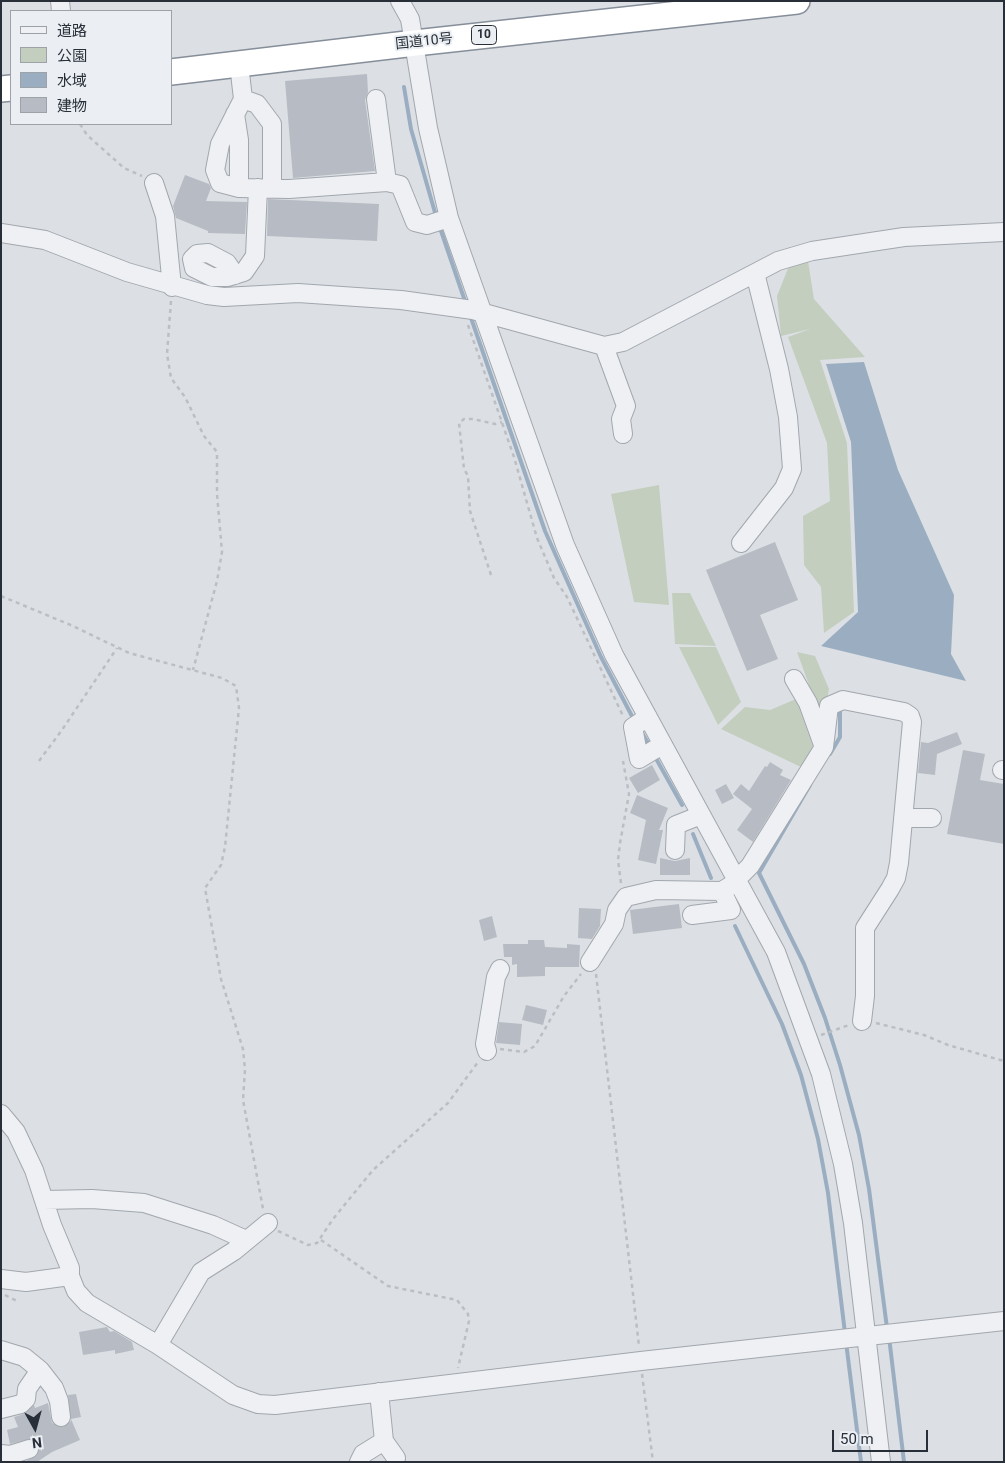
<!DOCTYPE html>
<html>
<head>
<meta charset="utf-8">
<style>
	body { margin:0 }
	#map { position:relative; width:1005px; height:1463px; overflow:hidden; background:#dce0e5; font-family:Roboto,"Noto Sans JP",sans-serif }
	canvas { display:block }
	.frame { position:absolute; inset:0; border:2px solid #282f39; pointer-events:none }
	.legend { position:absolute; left:10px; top:10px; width:162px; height:115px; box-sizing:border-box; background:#ebeff3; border:1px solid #9da2a9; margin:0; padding:6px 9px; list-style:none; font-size:15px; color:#282f39 }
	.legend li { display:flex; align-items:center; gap:10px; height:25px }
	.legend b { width:25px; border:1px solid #9da2a9 }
	.north { position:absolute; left:10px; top:1403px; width:50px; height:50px; -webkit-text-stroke:4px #ebeff3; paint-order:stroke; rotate:173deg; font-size:14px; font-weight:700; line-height:20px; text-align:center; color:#282f39 }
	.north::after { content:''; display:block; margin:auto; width:18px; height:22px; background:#282f39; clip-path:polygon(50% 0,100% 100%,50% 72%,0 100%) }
	.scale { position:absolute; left:832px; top:1430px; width:96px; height:22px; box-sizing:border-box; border:2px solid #282f39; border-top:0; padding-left:6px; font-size:15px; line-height:18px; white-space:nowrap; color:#282f39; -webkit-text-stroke:4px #ebeff3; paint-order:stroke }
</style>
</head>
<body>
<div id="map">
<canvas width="1005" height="1463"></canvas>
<div class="frame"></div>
<ul class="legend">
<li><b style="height:6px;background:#eef0f3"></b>道路</li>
<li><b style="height:14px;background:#c3cebe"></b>公園</li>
<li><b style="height:14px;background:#9baec1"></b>水域</li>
<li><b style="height:14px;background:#b7bcc4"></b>建物</li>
</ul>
<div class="north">N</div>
<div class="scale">50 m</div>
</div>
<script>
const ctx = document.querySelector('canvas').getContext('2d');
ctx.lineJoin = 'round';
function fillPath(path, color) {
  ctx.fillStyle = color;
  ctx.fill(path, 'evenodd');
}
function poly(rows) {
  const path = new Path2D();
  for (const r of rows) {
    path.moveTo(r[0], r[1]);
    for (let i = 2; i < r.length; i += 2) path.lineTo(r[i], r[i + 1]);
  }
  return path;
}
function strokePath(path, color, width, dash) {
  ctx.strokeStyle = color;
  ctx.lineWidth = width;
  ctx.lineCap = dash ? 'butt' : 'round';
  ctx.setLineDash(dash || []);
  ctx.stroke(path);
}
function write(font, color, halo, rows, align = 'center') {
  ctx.font = font + ' Roboto,"Noto Sans JP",sans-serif';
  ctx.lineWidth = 4;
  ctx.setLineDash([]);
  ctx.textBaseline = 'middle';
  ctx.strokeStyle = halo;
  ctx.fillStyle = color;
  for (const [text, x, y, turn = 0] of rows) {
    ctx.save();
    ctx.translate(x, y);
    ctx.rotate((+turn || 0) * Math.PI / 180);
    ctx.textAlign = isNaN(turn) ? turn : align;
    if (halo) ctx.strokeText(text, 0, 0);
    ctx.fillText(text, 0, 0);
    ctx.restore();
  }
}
const green = poly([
	[808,261,814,299,865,357,820,360,847,443,854,612,824,633,821,587,804,565,803,516,830,501,827,443,788,337,810,329,781,336,777,296,789,266],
	[659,485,669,605,634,602,611,494],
	[672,593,690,593,716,646,675,644],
	[679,647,716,647,741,702,718,725],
	[797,652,815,656,829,689,823,723],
	[796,699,814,750,803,768,721,729,745,707,770,710]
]);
const water = poly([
	[864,362,898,470,954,595,951,654,966,681,821,646,858,612,851,442,826,364]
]);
const stream = poly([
	[404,87,411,129,436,216],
	[439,225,466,304],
	[470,315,545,531,601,657,634,720],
	[642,733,650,746],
	[830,754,840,737,840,707],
	[654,755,682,805],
	[810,785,759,873,804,964,825,1018,840,1065,859,1135,869,1189,887,1328],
	[693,834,711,878],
	[735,926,782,1024,801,1075,818,1139,828,1193,845,1333],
	[889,1337,904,1462],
	[846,1342,861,1462]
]);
const building = poly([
	[367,74,368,92,365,100,375,171,293,178,285,81],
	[185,175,209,184,211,188,206,201,247,202,245,234,208,233,208,231,176,218,173,206],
	[268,199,379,204,377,241,267,236],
	[775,542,798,600,760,615,778,659,747,671,706,570],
	[957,732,962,744,937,754,935,775,918,773,921,742,928,743],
	[963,750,985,754,980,780,1004,784,1004,844,947,834],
	[770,762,783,770,780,775,791,780,753,842,737,830,752,809,733,794,741,784,749,791,765,766,767,767],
	[652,765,660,780,638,793,629,778],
	[726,784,734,798,722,804,715,790],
	[637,795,668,808,659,830,663,830,656,864,638,860,646,820,630,813],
	[660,858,675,861,690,858,690,875,660,875],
	[679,904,682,928,633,934,630,910],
	[579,908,601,909,600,926,592,939,578,938],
	[492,916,497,937,484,941,479,920],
	[528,940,544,940,545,947,567,948,567,944,580,945,579,967,545,967,545,976,517,977,517,964,512,965,512,957,504,957,503,944,528,944],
	[526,1005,547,1010,543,1025,522,1020],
	[499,1022,522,1024,520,1045,496,1043],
	[107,1327,110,1332,114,1331,132,1342,134,1350,115,1354,115,1350,83,1355,79,1332],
	[76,1394,81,1417,71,1419,80,1440,52,1452,37,1462,24,1462,36,1456,39,1446,31,1439,10,1444,7,1430,18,1427,14,1417,24,1414,34,1405,35,1408,48,1403,52,1423,63,1427,71,1421,68,1395]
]);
const path = poly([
	[80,124,87,135,124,168,142,176],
	[171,301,167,354,171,378,185,397,204,436,217,452,217,494,222,552,217,581,193,670],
	[468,325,514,457,537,538,554,578,567,597,623,716],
	[491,575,470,511,468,476,464,469,459,423,464,419,473,419,495,424,502,422],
	[1,596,73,626,129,653,222,678,236,686,239,708,225,847,221,865,205,888,221,979,243,1049,245,1070,243,1100,263,1209],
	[39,761,62,730,117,648],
	[621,883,618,860,620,843,629,794,623,761],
	[596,974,639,1346],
	[876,1023,924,1035,948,1045,1004,1061],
	[821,1035,849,1025],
	[500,1049,524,1052,535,1046,564,996,581,974],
	[278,1231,308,1245,317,1243,333,1219,373,1170,448,1103,478,1062],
	[321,1240,388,1286,457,1300,468,1314,469,1321,458,1368],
	[5,1295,19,1302],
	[642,1374,653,1462]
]);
const minor = poly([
	[60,1,61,11],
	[400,1,410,19,428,128,449,218,565,545,614,655,776,952,821,1074,843,1164,853,1223,881,1462],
	[239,64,243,99,220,144,215,170,220,183,239,188,289,189,387,182,400,185,415,222,427,225,449,218],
	[243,99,257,104,272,124,272,187],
	[376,99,387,182],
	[235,114,239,140,239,188],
	[154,183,165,216,172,287],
	[1,233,45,240,127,272,207,295,224,297,298,293,401,300,473,310,604,346,623,342,778,261,812,251,904,237,1004,232],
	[235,275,227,263,208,253,197,254,192,259,194,268,212,277,228,277,244,272,255,256,258,188],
	[604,346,626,406,621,419,623,434],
	[741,543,784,488,792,469,788,417,779,369,755,273],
	[794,679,808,703,822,742],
	[648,717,633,727,639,759,662,745],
	[1002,770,1004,770],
	[903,818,932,818],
	[675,850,676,825,701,815],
	[692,915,731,910,722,891],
	[590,962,614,924,617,910,626,897,656,890,722,891,730,886,750,866,824,747,829,706,843,700,904,712,910,716,912,722,899,863,896,878,890,889,865,928,865,996,862,1021],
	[487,1051,485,1044,496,977,500,969],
	[1,1114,16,1132,34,1170,52,1225,70,1268,70,1276,76,1291,87,1303,158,1345,233,1395,258,1404,275,1405,641,1361,1004,1321],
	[44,1200,92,1199,144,1203,213,1225,246,1240],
	[1,1279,26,1282,70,1276],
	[158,1345,201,1272,234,1251,268,1223],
	[1,1350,24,1357,40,1370,54,1388,59,1401,61,1417],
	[379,1392,384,1441,396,1458],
	[1,1409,21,1404,26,1399,27,1389,40,1370],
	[1,1454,10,1455,29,1449],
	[359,1462,363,1454,384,1441]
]);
const highway = poly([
	[171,72,415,43,797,1],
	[1,89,11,88]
]);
const shields = [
	[484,35,25]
];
const shieldNames = [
	["10",484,35]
];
const streetNames = [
	["国道10号",424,42,-6]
];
fillPath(green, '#c3cebe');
fillPath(water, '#9baec1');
strokePath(stream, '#9baec1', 4);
fillPath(building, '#b7bcc4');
strokePath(minor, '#a2a7ae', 20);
strokePath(highway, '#868e99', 28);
strokePath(path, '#bbbec3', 2.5, [4, 4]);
strokePath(minor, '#eef0f3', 18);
strokePath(highway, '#fff', 25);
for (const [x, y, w] of shields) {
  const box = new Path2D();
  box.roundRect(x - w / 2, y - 9.5, w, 19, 4);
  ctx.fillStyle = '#ebeff3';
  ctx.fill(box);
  strokePath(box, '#282f39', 1);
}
write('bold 12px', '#282f39', null, shieldNames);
write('14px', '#282f39', '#ebeff3', streetNames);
</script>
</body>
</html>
